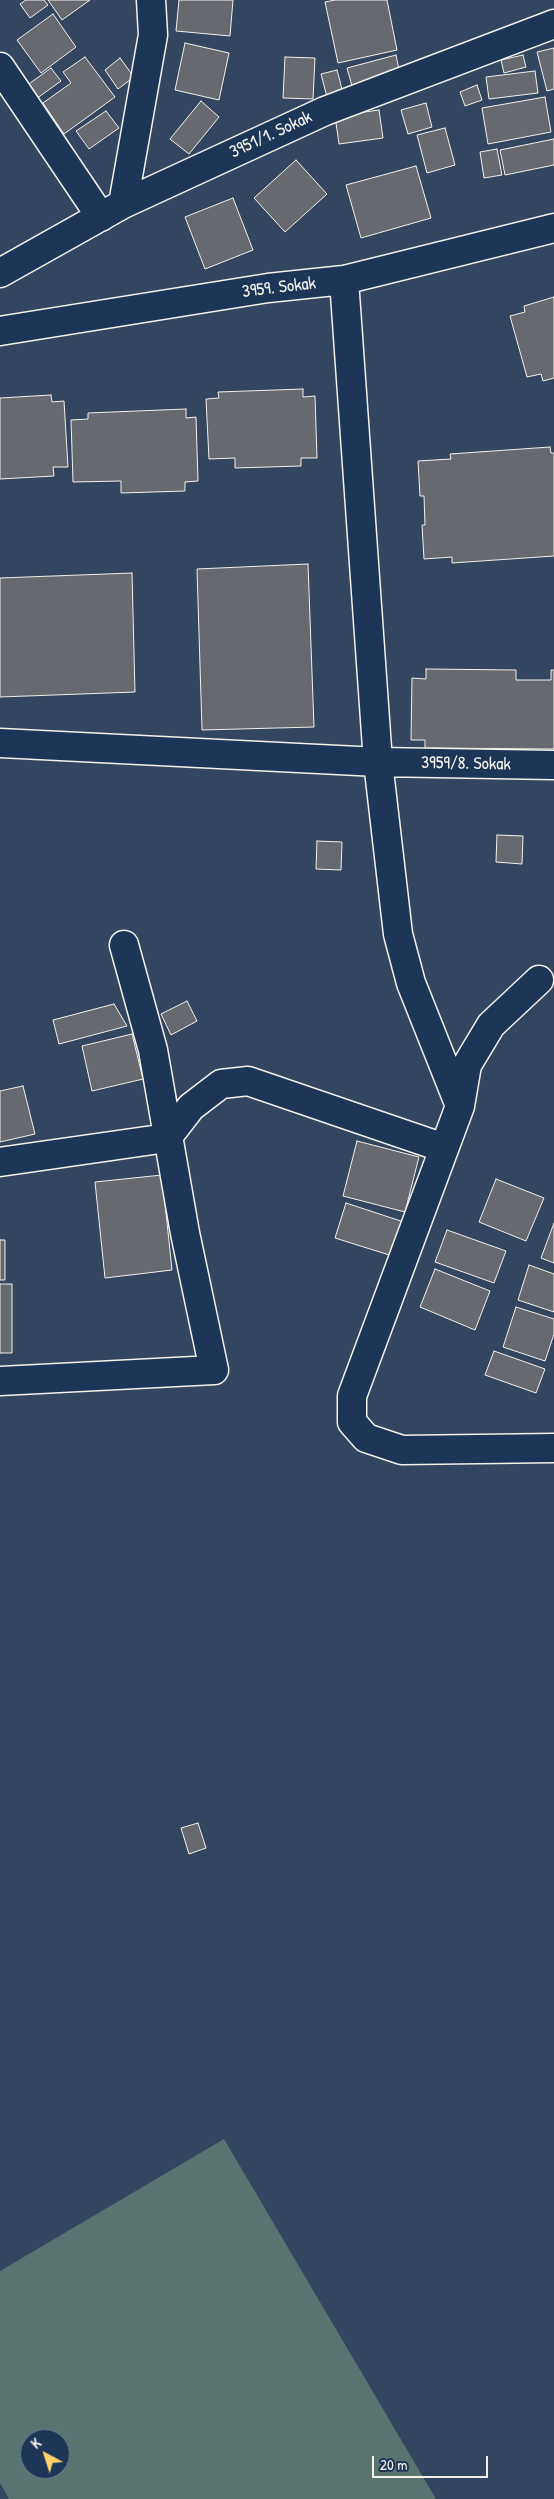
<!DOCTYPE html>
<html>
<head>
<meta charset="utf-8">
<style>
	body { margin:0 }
	#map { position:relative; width:554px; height:2499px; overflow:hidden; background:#33455f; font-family:"Patrick Hand",sans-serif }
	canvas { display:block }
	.north { position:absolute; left:20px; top:2429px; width:50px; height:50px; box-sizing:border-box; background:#1d3557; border:1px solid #738091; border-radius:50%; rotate:320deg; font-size:14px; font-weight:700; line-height:20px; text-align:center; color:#f4f1e8 }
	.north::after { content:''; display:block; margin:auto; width:18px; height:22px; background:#ffd166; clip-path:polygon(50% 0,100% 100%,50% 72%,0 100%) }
	.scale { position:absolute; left:372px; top:2456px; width:116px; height:22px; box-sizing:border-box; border:2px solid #f4f1e8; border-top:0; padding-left:6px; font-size:15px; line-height:18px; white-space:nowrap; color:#f4f1e8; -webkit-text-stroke:4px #1d3557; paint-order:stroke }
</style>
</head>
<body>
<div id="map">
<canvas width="554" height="2499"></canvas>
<div class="north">K</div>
<div class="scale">20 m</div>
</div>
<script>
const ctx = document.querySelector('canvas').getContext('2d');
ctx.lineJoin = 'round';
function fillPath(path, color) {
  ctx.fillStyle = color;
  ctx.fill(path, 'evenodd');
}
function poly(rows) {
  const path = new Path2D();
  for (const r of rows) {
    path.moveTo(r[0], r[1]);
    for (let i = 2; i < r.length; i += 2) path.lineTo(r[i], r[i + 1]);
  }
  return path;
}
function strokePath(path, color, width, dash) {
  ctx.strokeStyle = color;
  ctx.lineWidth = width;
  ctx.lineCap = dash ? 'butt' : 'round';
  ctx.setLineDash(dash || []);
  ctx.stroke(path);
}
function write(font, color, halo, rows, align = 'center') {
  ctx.font = font + ' "Patrick Hand",sans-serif';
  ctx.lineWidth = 4;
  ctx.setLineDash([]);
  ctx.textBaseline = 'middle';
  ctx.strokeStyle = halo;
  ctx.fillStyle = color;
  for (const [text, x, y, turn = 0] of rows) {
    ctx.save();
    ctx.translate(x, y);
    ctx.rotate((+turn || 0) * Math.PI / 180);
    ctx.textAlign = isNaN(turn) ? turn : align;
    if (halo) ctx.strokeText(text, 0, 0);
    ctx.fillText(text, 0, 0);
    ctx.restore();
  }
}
const green = poly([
	[224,2139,436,2499,9,2499,0,2483,0,2271],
	[30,2439,60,2439,60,2469,30,2469]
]);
const building = poly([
	[26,0,44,0,48,5,30,18,20,4,26,0],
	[48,0,90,0,62,20,48,0],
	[179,0,233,0,230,36,176,31,179,0],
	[335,0,387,0,397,50,338,63,325,2,335,0],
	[53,14,76,47,41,73,17,40,53,14],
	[185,43,229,53,219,100,175,90,185,43],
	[554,48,554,89,547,91,537,52,554,48],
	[396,55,400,74,352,86,347,68,396,55],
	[523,55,526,67,504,73,501,60,523,55],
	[85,57,115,97,64,134,43,103,71,83,63,72,85,57],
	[285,57,315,58,313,99,283,98,285,57],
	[120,58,134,77,118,89,105,70,120,58],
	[51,68,61,81,36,99,26,86,51,68],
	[337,70,343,93,327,97,321,74,337,70],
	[535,71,538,93,489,99,486,77,535,71],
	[477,85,482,100,465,106,460,92,477,85],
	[545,97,551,132,488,144,482,108,545,97],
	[201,101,219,117,189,154,170,139,201,101],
	[426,103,432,127,408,134,401,110,426,103],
	[379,110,383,138,339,144,335,116,379,110],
	[106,111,119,128,89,149,76,131,106,111],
	[445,128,455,165,427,173,417,135,445,128],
	[554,139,554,165,505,175,500,150,554,139],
	[497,149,502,175,484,178,480,152,497,149],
	[296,160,327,194,285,232,254,198,296,160],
	[416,166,431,218,361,238,346,185,416,166],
	[233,198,253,250,205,269,185,217,233,198],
	[554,297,554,378,543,381,541,374,527,377,510,316,525,312,524,306,554,297],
	[303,389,303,397,315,396,317,458,301,458,301,466,235,468,235,458,209,459,206,399,219,398,218,392,303,389],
	[51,395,52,402,64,401,68,467,53,467,54,476,0,479,0,398,51,395],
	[186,409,186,418,196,417,198,481,185,482,185,491,121,493,121,481,73,482,71,420,88,419,88,413,186,409],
	[550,447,551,453,554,453,554,556,452,563,452,557,424,559,422,525,425,525,424,496,420,496,418,461,451,459,450,454,550,447],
	[308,564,314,727,202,730,197,569,308,564],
	[132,573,135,692,0,697,0,578,132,573],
	[426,669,516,670,516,680,551,680,551,670,554,670,554,749,425,748,425,740,411,740,412,678,426,679,426,669],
	[497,835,523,836,522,864,496,862,497,835],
	[317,841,342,842,341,870,316,869,317,841],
	[187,1001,197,1021,171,1035,161,1014,187,1001],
	[114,1004,127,1026,59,1044,53,1020,114,1004],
	[132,1034,143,1079,92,1091,82,1046,132,1034],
	[23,1086,35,1134,0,1142,0,1091,23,1086],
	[357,1141,419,1157,405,1212,343,1196,357,1141],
	[162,1175,172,1270,105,1278,95,1182,162,1175],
	[496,1179,544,1198,526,1241,479,1222,496,1179],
	[346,1203,413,1225,402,1259,335,1238,346,1203],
	[554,1223,554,1263,541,1258,554,1223],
	[447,1230,506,1251,494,1283,435,1262,447,1230],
	[0,1240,5,1240,5,1280,0,1280,0,1240],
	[529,1265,554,1274,554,1312,518,1300,529,1265],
	[435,1269,490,1291,475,1330,420,1307,435,1269],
	[0,1284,12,1284,12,1353,0,1353,0,1284],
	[516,1307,554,1319,554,1334,545,1361,503,1347,516,1307],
	[494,1351,545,1369,536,1393,485,1375,494,1351],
	[198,1823,206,1848,189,1854,181,1828,198,1823]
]);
const minor = poly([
	[0,67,101,217],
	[123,204,153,35,151,0],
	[0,273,123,204,325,111,554,24],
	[344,280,378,762,398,934,411,983,460,1106],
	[0,331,268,288,344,280,554,228],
	[0,743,378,762,554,765],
	[539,980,491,1025,467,1065,460,1106,352,1396,352,1422,366,1438,402,1450,554,1448],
	[0,1162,167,1138,191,1107,221,1084,248,1081,444,1148],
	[0,1381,214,1370,185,1233,153,1050,124,945]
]);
const streetNames = [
	["3951/1. Sokak",271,135,-25],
	["3959. Sokak",279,288,-7],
	["3959/8. Sokak",466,764,1]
];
fillPath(green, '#587370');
fillPath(building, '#676971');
strokePath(building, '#f4f1e8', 1);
strokePath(minor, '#f4f1e8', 31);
strokePath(minor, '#1d3557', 28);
write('18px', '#f4f1e8', '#1d3557', streetNames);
</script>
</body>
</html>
